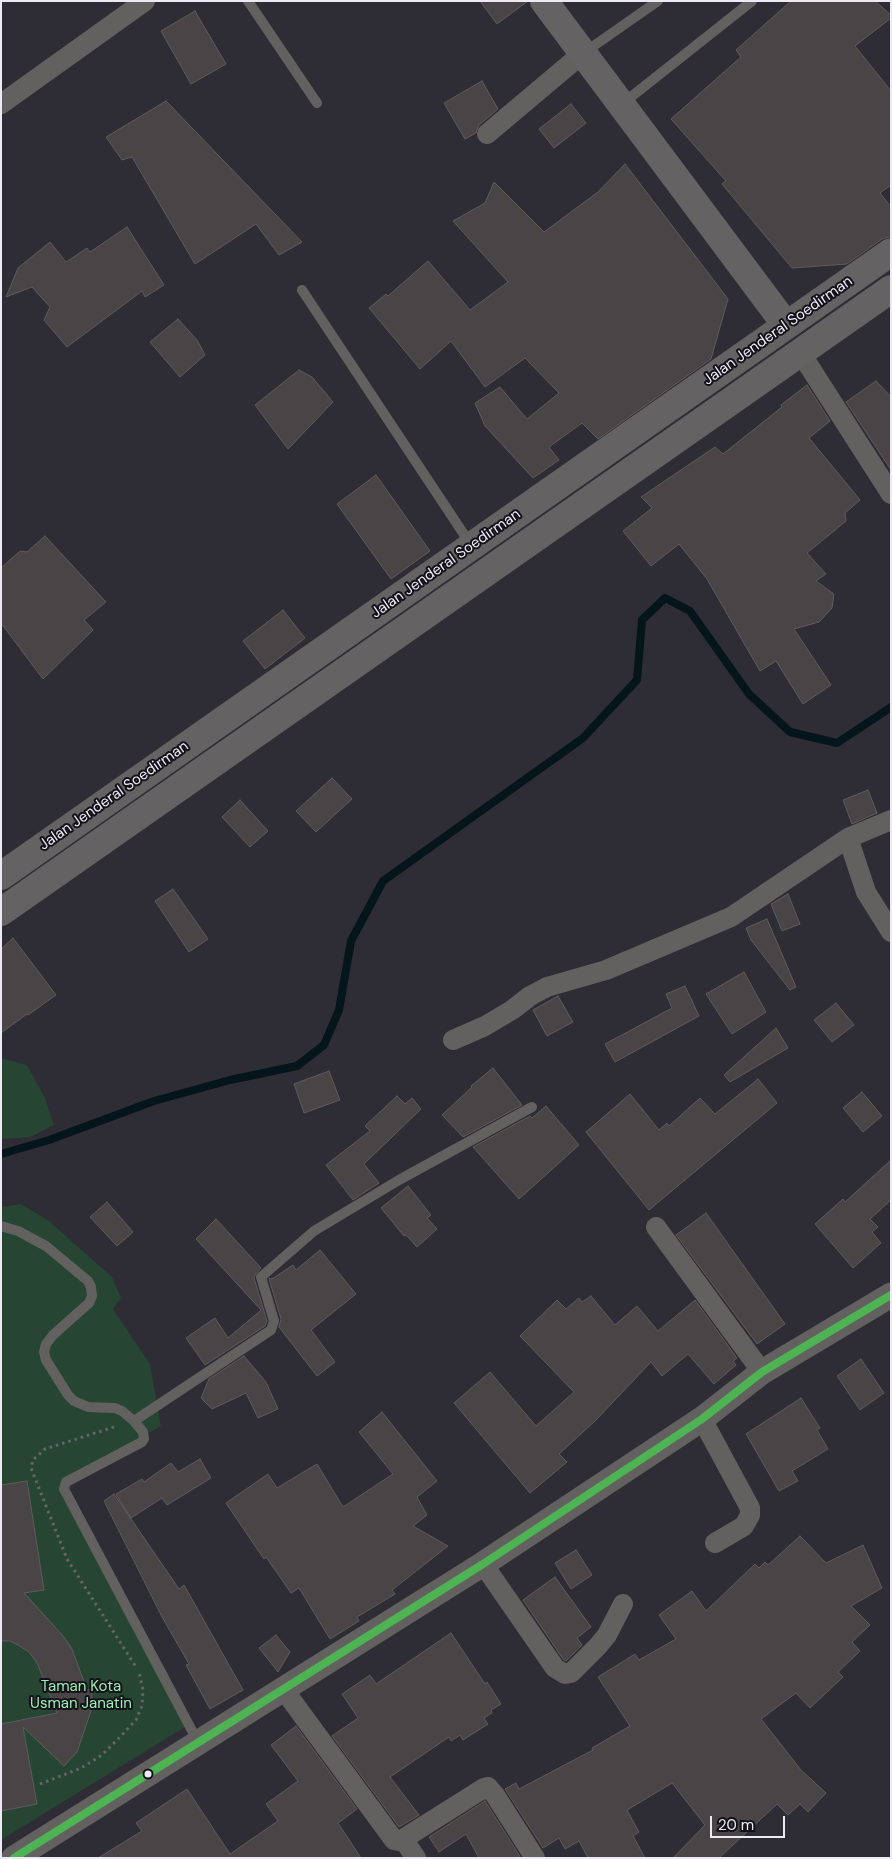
<!DOCTYPE html>
<html>
<head>
<meta charset="utf-8">
<style>
	body { margin:0 }
	#map { position:relative; width:892px; height:1859px; overflow:hidden; background:#2e2c34; font-family:"DM Sans",sans-serif }
	canvas { display:block }
	.frame { position:absolute; inset:0; border:2px solid #edeaf6; pointer-events:none }
	.scale { position:absolute; left:710px; top:1816px; width:75px; height:22px; box-sizing:border-box; border:2px solid #edeaf6; border-top:0; padding-left:6px; font-size:15px; line-height:18px; white-space:nowrap; color:#edeaf6; -webkit-text-stroke:4px #141219; paint-order:stroke }
</style>
</head>
<body>
<div id="map">
<canvas width="892" height="1859"></canvas>
<div class="frame"></div>
<div class="scale">20 m</div>
</div>
<script>
const ctx = document.querySelector('canvas').getContext('2d');
ctx.lineJoin = 'round';
function fillPath(path, color) {
  ctx.fillStyle = color;
  ctx.fill(path, 'evenodd');
}
function poly(rows) {
  const path = new Path2D();
  for (const r of rows) {
    path.moveTo(r[0], r[1]);
    for (let i = 2; i < r.length; i += 2) path.lineTo(r[i], r[i + 1]);
  }
  return path;
}
function strokePath(path, color, width, dash) {
  ctx.strokeStyle = color;
  ctx.lineWidth = width;
  ctx.lineCap = dash ? 'butt' : 'round';
  ctx.setLineDash(dash || []);
  ctx.stroke(path);
}
function write(font, color, halo, rows, align = 'center') {
  ctx.font = font + ' "DM Sans",sans-serif';
  ctx.lineWidth = 4;
  ctx.setLineDash([]);
  ctx.textBaseline = 'middle';
  ctx.strokeStyle = halo;
  ctx.fillStyle = color;
  for (const [text, x, y, turn = 0] of rows) {
    ctx.save();
    ctx.translate(x, y);
    ctx.rotate((+turn || 0) * Math.PI / 180);
    ctx.textAlign = isNaN(turn) ? turn : align;
    if (halo) ctx.strokeText(text, 0, 0);
    ctx.fillText(text, 0, 0);
    ctx.restore();
  }
}
const green = poly([
	[1,1058,27,1065,45,1098,54,1125,30,1137,1,1139],
	[21,1204,49,1221,112,1277,121,1298,113,1309,150,1364,161,1426,65,1482,185,1727,1,1840,1,1207]
]);
const stream = poly([
	[1,1154,49,1140,154,1101,230,1080,297,1066,324,1045,339,1010,351,941,383,881,583,738,637,680,642,620,665,598,690,611,749,694,790,732,837,743,891,707]
]);
const building = poly([
	[480,1,528,1,497,24,480,1],
	[791,1,875,1,891,15,891,18,855,46,891,91,891,185,880,193,891,207,891,236,882,239,847,264,792,268,722,184,726,181,671,119,741,57,736,50,791,1],
	[195,11,226,64,191,84,161,31,195,11],
	[482,81,498,109,479,125,476,133,465,139,444,103,482,81],
	[166,101,302,242,279,255,256,224,195,264,132,157,122,160,106,137,166,101],
	[571,104,586,123,554,148,539,129,571,104],
	[625,164,728,299,711,359,598,439,582,423,549,447,559,460,533,478,485,426,475,403,500,387,527,419,559,393,525,358,485,387,451,341,420,369,369,308,386,294,388,296,428,261,470,310,508,282,453,221,485,203,494,182,544,232,598,192,625,164],
	[127,227,164,285,145,297,142,291,67,347,44,320,50,307,32,287,6,297,18,268,50,242,66,262,87,248,90,252,127,227],
	[178,319,197,340,205,355,180,377,150,342,178,319],
	[299,370,312,377,333,402,288,449,255,405,299,370],
	[876,381,891,397,891,470,846,402,876,381],
	[807,385,830,421,809,438,860,500,845,513,846,521,807,553,826,574,816,581,834,594,832,608,819,622,794,629,831,685,803,704,776,661,760,671,707,579,679,544,651,566,623,531,652,508,641,497,715,447,723,454,782,407,781,405,807,385],
	[376,475,430,551,391,579,337,504,376,475],
	[45,536,106,602,84,620,93,630,43,679,1,623,1,568,20,551,27,552,45,536],
	[283,610,305,638,265,669,243,641,283,610],
	[332,778,352,799,316,832,296,811,332,778],
	[868,790,877,813,852,824,843,800,868,790],
	[240,800,268,831,250,847,222,817,240,800],
	[173,889,208,939,189,952,155,901,173,889],
	[788,894,800,924,782,931,771,904,788,894],
	[767,919,796,987,790,990,751,940,746,928,767,919],
	[13,938,56,995,28,1015,27,1014,1,1033,1,949,13,938],
	[744,972,766,1012,732,1034,706,994,744,972],
	[685,986,699,1016,615,1062,605,1044,672,1008,666,994,685,986],
	[558,996,573,1022,547,1036,533,1010,558,996],
	[836,1003,854,1025,832,1042,814,1020,836,1003],
	[776,1028,788,1048,730,1082,724,1075,776,1028],
	[493,1068,522,1105,463,1137,442,1115,472,1087,471,1086,493,1068],
	[329,1071,340,1100,304,1113,294,1084,329,1071],
	[758,1079,777,1103,649,1210,586,1132,630,1094,659,1130,667,1123,669,1126,700,1098,715,1114,758,1079],
	[862,1092,882,1116,863,1132,843,1108,862,1092],
	[397,1096,405,1104,412,1098,421,1109,364,1164,379,1183,353,1200,326,1165,370,1131,365,1126,397,1096],
	[546,1106,579,1145,519,1199,473,1147,530,1116,532,1118,546,1106],
	[891,1160,891,1200,870,1219,878,1227,872,1232,881,1243,853,1268,815,1224,843,1199,845,1202,891,1160],
	[408,1186,431,1215,427,1218,437,1229,417,1247,406,1235,404,1236,381,1208,408,1186],
	[107,1202,133,1232,117,1246,90,1217,107,1202],
	[706,1213,785,1324,757,1344,676,1235,706,1213],
	[216,1219,261,1268,255,1275,254,1278,267,1321,265,1326,205,1365,186,1338,215,1318,228,1338,261,1310,196,1239,216,1219],
	[320,1250,356,1294,311,1330,335,1362,317,1376,279,1327,281,1319,269,1279,270,1278,272,1279,293,1265,296,1270,320,1250],
	[591,1296,615,1325,637,1306,658,1331,695,1300,737,1358,733,1361,736,1365,714,1384,688,1354,662,1376,651,1362,595,1421,559,1454,567,1462,530,1493,454,1403,490,1372,536,1426,574,1392,520,1336,557,1300,566,1309,579,1298,582,1302,591,1296],
	[244,1356,266,1382,278,1409,258,1418,246,1393,212,1409,201,1398,209,1379,244,1356],
	[861,1359,884,1393,860,1410,837,1376,861,1359],
	[801,1398,820,1428,817,1430,828,1449,792,1471,798,1481,779,1491,746,1434,801,1398],
	[382,1412,437,1481,417,1497,427,1515,413,1526,448,1546,392,1590,395,1594,357,1617,359,1621,330,1639,299,1588,291,1593,266,1557,264,1559,226,1503,268,1474,277,1488,317,1464,343,1507,393,1474,359,1432,382,1412],
	[200,1459,211,1478,167,1505,162,1498,131,1518,116,1494,142,1479,144,1482,171,1463,178,1472,200,1459],
	[27,1481,44,1590,24,1593,64,1637,72,1649,87,1690,91,1689,93,1705,77,1752,64,1766,23,1727,37,1804,1,1811,1,1724,57,1713,37,1663,29,1652,18,1645,10,1641,1,1641,1,1485,27,1481],
	[114,1494,179,1589,184,1585,243,1690,210,1709,186,1665,189,1664,161,1615,104,1501,114,1494],
	[800,1536,826,1563,863,1545,882,1588,851,1606,870,1625,852,1642,860,1651,838,1672,843,1677,810,1708,796,1693,761,1719,801,1770,826,1793,808,1812,800,1804,788,1815,777,1804,719,1858,673,1858,705,1825,672,1783,627,1810,639,1832,633,1836,645,1858,588,1858,579,1841,565,1849,559,1838,543,1848,505,1789,516,1783,519,1789,593,1750,592,1748,630,1726,598,1677,635,1654,639,1660,676,1639,659,1615,692,1591,706,1611,755,1564,759,1568,765,1562,768,1565,800,1536],
	[576,1550,592,1575,571,1589,555,1563,576,1550],
	[555,1577,591,1627,577,1638,582,1645,566,1661,563,1659,523,1600,555,1577],
	[451,1633,485,1684,487,1682,501,1704,491,1710,492,1713,484,1718,488,1724,463,1740,460,1735,451,1741,449,1737,390,1777,419,1815,399,1827,332,1736,358,1718,342,1694,370,1675,376,1684,451,1633],
	[276,1635,290,1652,278,1672,259,1648,276,1635],
	[296,1726,357,1809,338,1823,361,1858,98,1858,142,1831,136,1823,187,1789,230,1854,278,1821,266,1804,298,1781,271,1745,296,1726],
	[485,1801,521,1858,479,1858,466,1834,439,1852,429,1837,485,1801]
]);
const path = poly([
	[114,1427,45,1449,33,1460,31,1468,67,1559,136,1667],
	[40,1784,81,1768,102,1755,118,1739,136,1720,142,1706,143,1690,139,1672]
]);
const service = poly([
	[248,1,317,103],
	[585,52,658,1],
	[622,104,752,1],
	[302,290,471,545],
	[1,1226,18,1231,46,1246,88,1281,91,1287,92,1296,89,1303,53,1335,46,1344,44,1352,46,1360,68,1395,74,1401,88,1407,115,1408,122,1411,134,1421,143,1432,144,1439,142,1442,66,1482,64,1489,198,1742],
	[134,1421,271,1330,274,1321,261,1277,314,1231,399,1180,532,1107]
]);
const minor = poly([
	[1,104,145,1],
	[487,134,583,53],
	[800,352,891,494],
	[848,838,866,892,891,932],
	[453,1040,485,1026,512,1010,530,996,547,987,606,970,731,917,848,838,891,820],
	[656,1227,762,1372],
	[702,1419,750,1508,750,1515,744,1526,715,1543],
	[483,1564,555,1668,565,1674,571,1673,598,1646,607,1635,623,1604],
	[284,1690,394,1840,399,1841,403,1839,484,1788,488,1787,495,1795,535,1858],
	[403,1839,416,1858]
]);
const tertiary = poly([
	[14,1858,483,1564,702,1419,762,1372,891,1295]
]);
const primary = poly([
	[544,1,786,325],
	[1,876,891,252],
	[1,912,891,289]
]);
const bus1 = poly([
	[14,1858,483,1564,702,1419,762,1372,891,1295]
]);
const markers = [
	[148,1774,4.5,"#edeaf6"]
];
const streetNames = [
	["Jalan Jenderal Soedirman",778,331,-35],
	["Jalan Jenderal Soedirman",446,564,-35],
	["Jalan Jenderal Soedirman",114,796,-35]
];
const parkNames = [
	["Taman Kota",81,1687],
	["Usman Janatin",81,1704]
];
fillPath(green, '#264532');
strokePath(stream, '#04151b', 8);
fillPath(building, '#494546');
strokePath(building, '#605b5c', 1);
strokePath(path, '#666567', 3, [2.5, 4]);
strokePath(service, '#63615f', 10);
strokePath(minor, '#63615f', 20);
strokePath(tertiary, '#63615f', 25);
strokePath(primary, '#646262', 28);
strokePath(bus1, '#4db353', 8);
for (const [x, y, r, color] of markers) {
  const dot = new Path2D();
  dot.arc(x, y, r, 0, 2 * Math.PI);
  ctx.fillStyle = color;
  ctx.fill(dot);
  strokePath(dot, '#141219', 2);
}
write('15px', '#edeaf6', '#141219', streetNames);
write('15px', '#9aeeb7', '#141219', parkNames);
</script>
</body>
</html>
